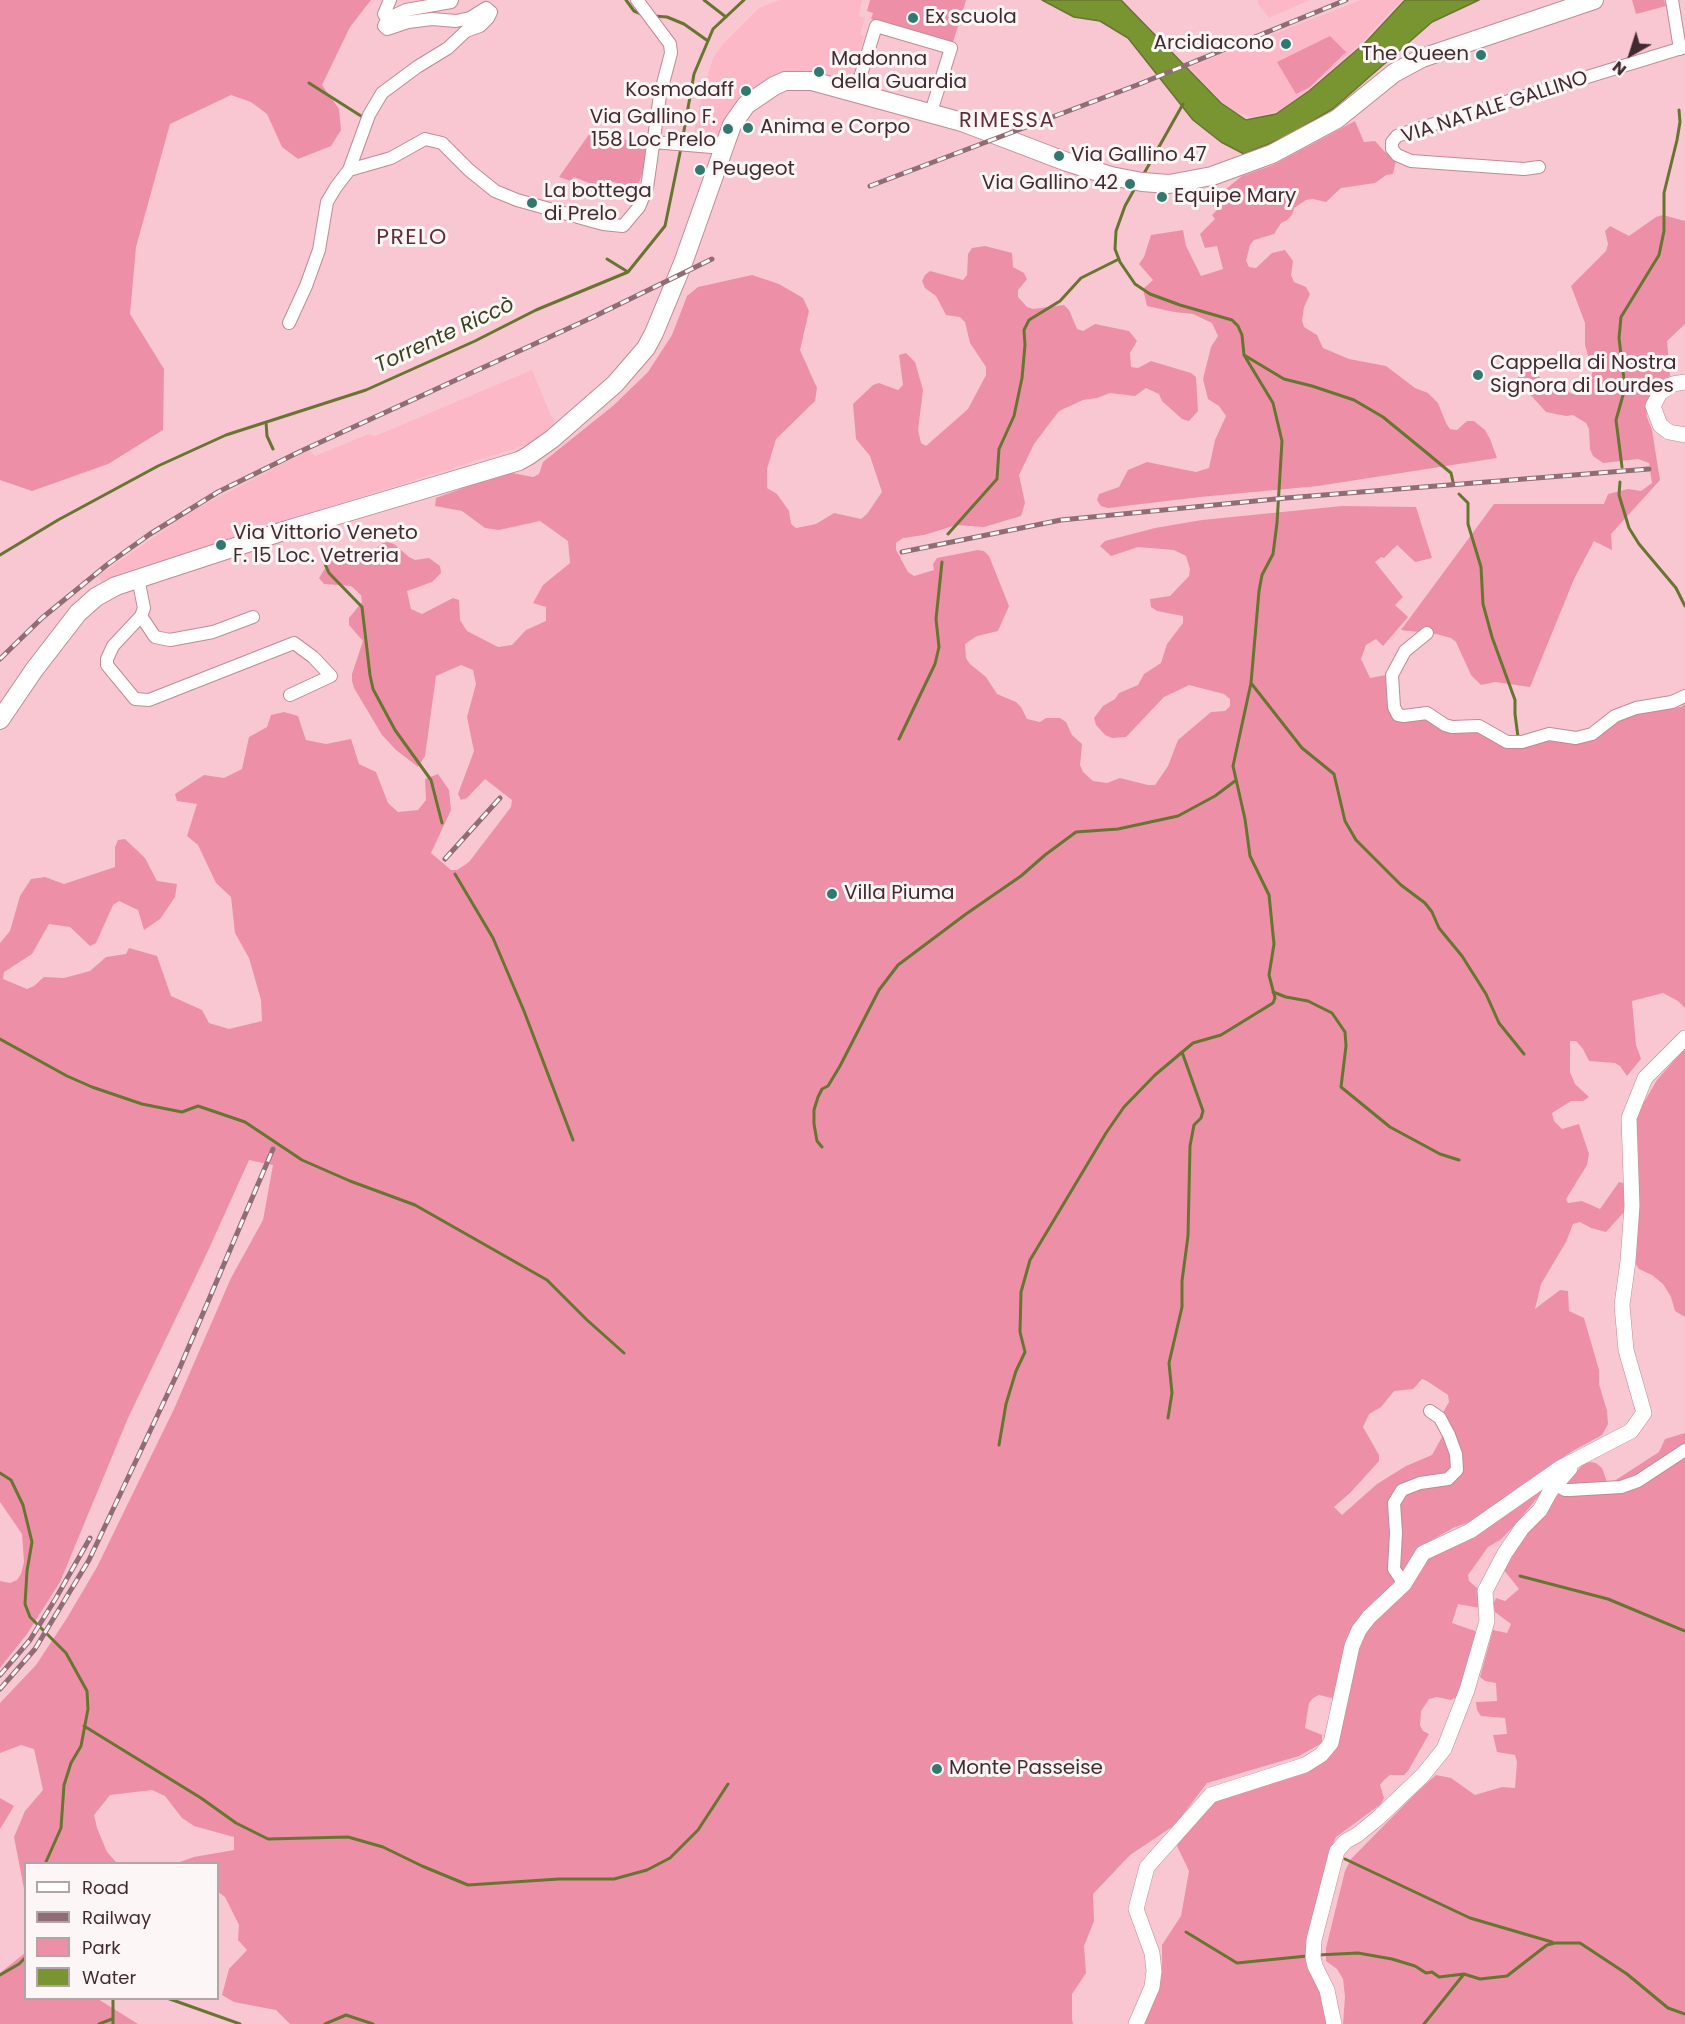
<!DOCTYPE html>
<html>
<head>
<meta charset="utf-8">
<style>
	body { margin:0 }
	#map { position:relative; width:1685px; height:2024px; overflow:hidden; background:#f9c7d2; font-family:Poppins,sans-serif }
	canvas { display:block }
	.legend { position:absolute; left:24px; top:1862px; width:195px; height:138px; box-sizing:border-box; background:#fcf6f7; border:2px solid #b2a5a7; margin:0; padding:8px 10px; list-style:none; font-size:18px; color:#422b30 }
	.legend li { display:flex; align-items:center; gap:12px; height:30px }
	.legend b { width:30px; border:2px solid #b2a5a7 }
	.north { position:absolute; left:1601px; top:24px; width:60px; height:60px; -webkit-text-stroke:4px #fcf6f7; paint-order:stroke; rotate:219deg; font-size:16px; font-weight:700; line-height:24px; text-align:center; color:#422b30 }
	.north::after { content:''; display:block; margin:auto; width:21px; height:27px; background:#422b30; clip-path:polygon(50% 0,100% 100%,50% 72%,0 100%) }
</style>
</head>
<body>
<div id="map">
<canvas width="1685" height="2024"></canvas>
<ul class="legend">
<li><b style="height:8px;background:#fff"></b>Road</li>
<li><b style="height:8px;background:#906d75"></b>Railway</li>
<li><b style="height:16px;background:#ed90a7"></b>Park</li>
<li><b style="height:16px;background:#789531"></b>Water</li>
</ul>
<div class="north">N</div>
</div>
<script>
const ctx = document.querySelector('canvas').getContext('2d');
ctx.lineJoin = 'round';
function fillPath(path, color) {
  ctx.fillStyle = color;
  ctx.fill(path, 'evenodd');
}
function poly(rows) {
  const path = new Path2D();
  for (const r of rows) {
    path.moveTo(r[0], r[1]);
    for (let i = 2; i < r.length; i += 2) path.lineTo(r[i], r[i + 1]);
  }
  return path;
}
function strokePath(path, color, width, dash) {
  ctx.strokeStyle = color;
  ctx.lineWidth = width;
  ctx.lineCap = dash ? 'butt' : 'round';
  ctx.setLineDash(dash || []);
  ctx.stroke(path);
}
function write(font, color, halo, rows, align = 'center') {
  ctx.font = font + ' Poppins,sans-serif';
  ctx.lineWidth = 6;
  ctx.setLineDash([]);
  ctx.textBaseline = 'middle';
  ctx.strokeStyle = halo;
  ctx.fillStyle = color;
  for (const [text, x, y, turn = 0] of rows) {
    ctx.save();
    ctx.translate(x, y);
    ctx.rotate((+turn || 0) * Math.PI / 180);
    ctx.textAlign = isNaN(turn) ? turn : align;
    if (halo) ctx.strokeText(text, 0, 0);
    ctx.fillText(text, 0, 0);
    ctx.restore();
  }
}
const built = poly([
	[780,0,862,0,859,16,865,18,860,34,864,36,851,87,815,78,817,71,785,72,773,81,719,142,693,138,702,94,713,58,722,45,759,8],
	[1258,0,1310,0,1269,18,1258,4],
	[1361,0,1402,0,1361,43,1310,88,1279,111,1254,117,1235,112,1222,102,1189,67],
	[532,370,555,425,535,442,118,574,107,581,102,582,98,576,190,512,309,450,315,456,369,434,375,436]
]);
const green = poly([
	[0,0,371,0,350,27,322,85,339,109,341,130,331,146,298,159,282,147,267,114,251,102,231,95,170,124,136,247,130,314,164,369,163,430,108,464,32,491,0,480],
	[870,0,966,0,953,42,871,19,873,13,867,11],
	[1632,0,1664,0,1666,6,1636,14],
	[1330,36,1346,52,1310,87,1296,94,1277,62],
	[1355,121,1364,142,1375,141,1385,152,1396,160,1393,174,1386,175,1375,183,1341,188,1326,202,1313,199,1306,200,1294,208,1292,215,1287,220,1281,223,1274,234,1254,240,1250,245,1246,261,1249,267,1256,268,1272,253,1285,250,1293,261,1291,275,1294,282,1306,287,1310,294,1304,307,1302,320,1304,327,1317,335,1323,348,1349,359,1386,366,1415,388,1428,393,1438,403,1446,423,1450,429,1457,430,1467,421,1474,421,1485,430,1490,439,1497,458,1318,486,1200,497,1108,508,1101,506,1097,500,1099,494,1119,487,1128,470,1147,462,1196,472,1209,468,1215,440,1226,416,1219,406,1208,399,1203,379,1211,347,1218,336,1212,323,1193,314,1174,312,1147,306,1143,289,1153,280,1139,264,1144,257,1151,235,1183,230,1186,246,1201,276,1223,269,1217,246,1205,248,1200,234,1215,219,1212,215,1217,210,1210,202,1242,176,1273,165],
	[590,133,627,140,645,149,648,156,637,189,610,181,606,190,574,177,571,181,559,177],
	[1663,215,1685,221,1685,324,1667,341,1670,376,1657,385,1651,393,1646,406,1647,417,1652,430,1660,480,1611,534,1612,550,1594,541,1574,579,1530,687,1495,682,1481,685,1471,675,1456,642,1451,638,1436,634,1401,630,1494,504,1604,504,1608,494,1628,489,1641,491,1652,483,1649,463,1638,459,1603,463,1593,456,1590,449,1589,429,1586,423,1573,415,1566,416,1546,412,1517,380,1519,373,1526,370,1532,371,1553,388,1566,390,1572,394,1585,390,1591,378,1594,365,1589,359,1585,345,1585,323,1571,286,1606,251,1608,244,1605,231,1610,226,1629,236,1656,217],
	[985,246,1012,253,1013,267,1024,273,1027,279,1018,290,1018,297,1027,307,1033,309,1064,305,1069,310,1077,329,1083,331,1095,324,1129,331,1137,341,1130,353,1131,367,1138,368,1151,361,1191,373,1196,377,1198,411,1189,421,1182,419,1162,401,1159,394,1146,388,1135,396,1110,393,1097,398,1083,400,1059,411,1034,444,1019,475,1025,503,1021,516,984,527,956,525,924,535,903,538,896,543,896,550,908,572,914,576,934,570,933,564,937,558,978,550,984,551,989,556,1009,606,998,631,977,636,965,644,966,658,970,664,986,677,997,694,1016,702,1021,707,1027,719,1040,722,1046,718,1060,718,1066,722,1072,735,1082,744,1080,765,1083,772,1093,781,1107,783,1120,778,1148,785,1155,785,1168,766,1178,740,1211,712,1225,711,1230,706,1230,699,1224,694,1189,685,1164,697,1126,737,1112,738,1105,735,1096,725,1094,718,1103,706,1115,699,1119,693,1138,685,1144,674,1161,663,1167,644,1183,623,1183,616,1157,611,1151,607,1150,599,1170,596,1189,576,1190,569,1186,556,1174,550,1138,547,1111,556,1100,546,1105,541,1155,528,1202,520,1342,506,1416,507,1432,558,1415,562,1397,545,1384,558,1381,557,1375,562,1403,597,1395,605,1408,617,1383,646,1376,639,1366,645,1361,659,1370,678,1386,675,1394,716,1423,716,1475,729,1501,743,1547,738,1578,741,1625,715,1654,709,1681,707,1685,704,1685,1008,1678,1001,1663,993,1632,1001,1636,1045,1641,1059,1627,1076,1620,1066,1615,1063,1589,1061,1583,1049,1576,1041,1570,1041,1570,1072,1575,1084,1589,1097,1583,1101,1571,1101,1552,1113,1554,1121,1562,1129,1579,1124,1589,1154,1587,1165,1566,1199,1568,1203,1582,1201,1600,1209,1619,1182,1626,1184,1624,1212,1606,1232,1591,1228,1580,1222,1573,1224,1566,1242,1541,1284,1535,1309,1560,1290,1568,1291,1569,1311,1584,1318,1599,1370,1599,1384,1607,1411,1608,1424,1602,1435,1571,1452,1473,1521,1453,1528,1423,1545,1406,1572,1373,1606,1336,1699,1319,1695,1313,1698,1309,1703,1305,1728,1322,1735,1322,1743,1299,1756,1207,1783,1175,1825,1130,1855,1093,1894,1094,1921,1084,1946,1086,1973,1072,1994,1072,2020,1073,2024,290,2024,276,2010,234,2002,222,1995,229,1969,247,1950,238,1940,239,1925,225,1897,218,1892,218,1864,177,1863,194,1857,234,1850,234,1837,194,1826,182,1818,165,1796,152,1790,110,1795,94,1815,97,1828,107,1852,117,1863,26,1864,25,1894,14,1837,25,1811,43,1790,34,1749,21,1745,0,1753,0,1703,36,1665,67,1618,97,1567,174,1409,231,1278,263,1220,273,1165,249,1160,207,1253,128,1418,60,1582,27,1634,0,1668,0,1581,10,1583,17,1580,21,1574,24,1562,22,1534,0,1502,0,943,10,931,20,896,31,879,45,877,64,884,115,867,115,847,118,840,125,839,145,858,157,881,177,884,175,897,160,919,144,930,138,910,119,901,113,905,96,943,90,946,70,927,49,924,32,954,4,972,3,979,27,989,34,986,44,977,64,978,90,971,106,957,126,954,129,948,157,956,171,996,202,1010,209,1023,229,1029,262,1021,261,1000,249,958,235,933,231,897,216,883,198,845,187,836,197,804,177,801,175,794,204,775,224,778,242,769,249,737,267,727,271,715,284,712,298,716,306,740,326,744,351,739,359,764,376,772,388,803,398,812,418,810,426,800,425,779,438,774,449,790,451,810,431,853,451,870,457,870,469,862,511,807,512,800,485,779,467,798,461,800,458,794,474,751,467,717,476,684,473,670,461,665,436,676,425,756,418,767,396,750,382,735,354,688,352,681,352,674,363,641,349,625,349,618,362,602,361,595,351,586,324,584,319,578,331,559,343,555,348,550,366,558,381,544,387,542,394,544,409,557,415,560,429,558,440,566,441,573,432,582,407,591,411,609,422,614,453,598,459,600,460,620,467,631,498,647,512,645,526,630,546,621,546,607,533,603,543,585,570,563,568,541,540,521,499,530,485,528,462,511,435,506,436,498,507,472,533,477,539,474,543,462,614,405,648,372,672,335,687,296,698,287,752,275,779,284,803,298,809,311,800,350,817,388,815,401,776,439,767,469,767,488,777,494,789,511,791,524,796,528,816,524,834,513,861,519,867,514,882,492,870,456,856,439,853,404,873,385,879,383,898,390,903,385,899,355,906,353,915,362,923,390,918,430,921,443,926,446,968,409,986,375,986,367,970,343,965,322,960,317,946,315,936,296,925,288,922,281,925,275,930,271,963,280,967,275,968,254,972,248],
	[1422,1379,1427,1381,1448,1395,1449,1402,1442,1414,1453,1435,1442,1437,1432,1455,1406,1466,1377,1484,1342,1515,1334,1507,1350,1493,1379,1461,1379,1455,1363,1427,1369,1414,1381,1407,1394,1391,1413,1389],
	[1685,1048,1685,1317,1675,1311,1671,1297,1663,1284,1652,1275,1639,1269,1632,1258,1633,1127,1637,1114,1657,1080],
	[1685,1433,1685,2024,1343,2024,1345,1997,1343,1979,1337,1969,1326,1961,1326,1948,1345,1871,1351,1859,1417,1792,1436,1775,1451,1778,1475,1795,1502,1787,1515,1788,1517,1762,1515,1755,1497,1752,1493,1735,1507,1734,1505,1718,1481,1716,1477,1710,1476,1702,1497,1701,1496,1683,1485,1681,1480,1677,1493,1630,1507,1633,1511,1624,1495,1612,1493,1604,1496,1598,1505,1601,1519,1589,1503,1569,1531,1527,1583,1464,1590,1462,1596,1463,1602,1468,1608,1485,1659,1452,1665,1439],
	[1552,1480,1514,1526,1500,1540,1488,1547,1468,1575,1469,1581,1479,1590,1480,1608,1458,1604,1452,1623,1475,1631,1477,1637,1459,1696,1451,1700,1437,1697,1429,1699,1421,1711,1420,1725,1423,1731,1429,1734,1408,1771,1404,1775,1390,1775,1385,1779,1380,1785,1384,1798,1381,1804,1336,1837,1329,1854,1313,1929,1329,2024,1142,2024,1162,1973,1162,1945,1181,1916,1189,1871,1177,1846,1180,1840,1213,1802,1320,1765,1337,1743,1358,1644,1369,1626,1427,1557],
	[0,1798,14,1806,0,1829],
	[25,1953,26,1998,98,1999,138,2024,0,2024,0,1973]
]);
const water = poly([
	[1042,0,1121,0,1221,103,1246,120,1276,114,1309,91,1365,43,1405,0,1479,0,1432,22,1334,108,1288,136,1244,154,1221,142,1193,120,1128,38,1100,21,1074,17,1042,0]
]);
const stream = poly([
	[626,0,634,11,644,15],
	[704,0,726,17],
	[654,16,667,17,684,24,708,41],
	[309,83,361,116],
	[682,142,694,74,713,29,744,0],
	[1142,177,1183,104],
	[607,259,628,272],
	[1244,355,1284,379,1312,386,1354,400,1383,417,1427,453,1451,473,1453,482],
	[266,422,267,436,273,449],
	[1622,467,1616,420,1625,388,1619,338,1621,317,1659,255,1664,231,1664,193,1677,140,1680,122,1679,110],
	[1620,482,1619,495,1629,528,1639,544,1676,588,1685,606],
	[1459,494,1468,503,1468,524,1481,567,1483,604,1492,637,1515,700,1515,714,1518,737],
	[948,534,997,479,999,449,1014,416,1022,378,1025,345,1024,330,1029,320,1060,301,1081,278,1119,259],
	[0,555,58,520,158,466,226,435,366,390,475,341,536,310,628,272,665,226,681,148],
	[324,562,329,573,362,607,370,675,373,689,395,730,431,780,442,823],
	[1251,683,1302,748,1334,774,1345,821,1356,840,1401,885,1425,903,1432,912,1439,928,1462,956,1486,994,1499,1023,1524,1054],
	[899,739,935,664,939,647,936,619,942,562],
	[455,874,493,938,524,1011,573,1140],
	[1273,992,1286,997,1308,1001,1332,1013,1345,1032,1346,1046,1341,1087,1390,1127,1440,1154,1459,1160],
	[0,1039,67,1076,92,1087,142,1104,182,1112,198,1106,245,1122,302,1160,350,1181,415,1205,547,1280,587,1320,624,1353],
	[822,1147,817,1141,814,1124,814,1110,818,1097,822,1089,828,1086,840,1066,879,990,898,965,966,914,1021,876,1045,855,1076,832,1118,829,1178,816,1215,796,1235,781],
	[1168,1418,1172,1393,1169,1363,1182,1307,1182,1281,1188,1236,1190,1146,1194,1125,1201,1118,1203,1111,1182,1052],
	[999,1445,1006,1404,1016,1371,1025,1352,1020,1332,1021,1292,1030,1260,1106,1133,1124,1107,1155,1075,1193,1043,1221,1035,1273,1003,1275,998,1269,975,1274,944,1269,895,1250,856,1245,819,1233,766,1251,683,1259,591,1262,575,1273,554,1277,523,1282,441,1273,403,1244,355,1242,335,1238,326,1232,320,1180,305,1150,294,1135,284,1120,262,1115,249,1116,231,1125,206,1135,188],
	[0,1473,11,1480,23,1505,32,1542,27,1571,25,1604,30,1617,66,1653,87,1691,88,1709,81,1746,71,1763,64,1785,61,1828,45,1864],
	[1520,1576,1608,1599,1685,1631],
	[84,1726,201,1798,236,1823,268,1839,348,1837,383,1847,422,1866,468,1885,559,1879,614,1879,647,1870,670,1858,698,1830,728,1784],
	[1345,1859,1470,1918,1552,1942],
	[1186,1932,1237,1963,1307,1956],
	[1317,1955,1358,1953,1392,1959,1415,1966,1426,1973,1432,1972,1439,1977,1464,1974,1480,1979,1507,1976,1547,1945,1555,1943,1580,1943,1627,1974,1668,2008,1685,2014],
	[0,1975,19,1964,26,1957],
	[113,1998,113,2024],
	[167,1998,240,2024],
	[99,2024,112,2019],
	[325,2024,346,2015,373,2024],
	[1424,2024,1464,1974]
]);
const minor = poly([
	[1672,0,1680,49],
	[387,19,384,14,390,0],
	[855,94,876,26,951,48,931,112],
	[654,142,723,148],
	[1539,167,1524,169,1411,161,1397,155,1392,149,1392,142,1397,136,1408,132,1685,47],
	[349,170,369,115,382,93,417,67,448,48,466,31,480,26,488,18,491,12,486,8,470,18,456,21,432,19,408,22,387,29,384,26,387,19,406,10,451,2,452,0],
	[289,323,306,286,319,250,327,202,336,187,349,170,391,158,425,139,442,143,469,170,495,191,517,200,603,224,623,226,639,207,647,188,660,95,671,53,670,44,637,0],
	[138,578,144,608,141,616,113,646,107,659,107,665,135,699,149,700,294,643,313,657,331,676,290,695],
	[141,616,155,637,170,640,213,632,253,617],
	[1427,633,1405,651,1392,675,1394,707,1398,715,1404,716,1427,713,1445,725,1452,727,1479,726,1507,742,1522,742,1549,734,1576,738,1592,734,1615,716,1636,708,1672,702,1685,696],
	[1556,1485,1565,1490,1570,1490,1621,1487,1638,1481,1685,1450],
	[1404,1584,1394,1569,1396,1533,1394,1503,1402,1490,1420,1483,1448,1479,1457,1470,1456,1454,1449,1435,1440,1418,1430,1411]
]);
const tertiary = poly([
	[1685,382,1673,384,1660,393,1653,406,1660,425,1669,432,1685,435],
	[1136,2024,1152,1987,1154,1971,1152,1953,1136,1909,1147,1867,1211,1795,1305,1765,1321,1755,1331,1743,1352,1646,1359,1630,1369,1617,1404,1584,1423,1553,1470,1531,1560,1468,1631,1431,1644,1413,1626,1350,1622,1305,1628,1261,1632,1206,1629,1118,1645,1078,1685,1038],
	[1334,2024,1327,1990,1315,1966,1313,1957,1314,1940,1337,1851,1346,1841,1357,1835,1378,1818,1423,1775,1444,1749,1467,1690,1487,1621,1485,1591,1505,1553,1522,1528,1540,1510,1551,1490,1570,1468]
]);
const primary = poly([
	[0,720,34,670,78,613,96,597,116,586,287,530,519,461,528,456,552,439,615,384,646,348,654,333,683,263,732,125,746,105,774,86,785,81,812,81,962,122,1067,162,1111,176,1142,182,1169,184,1212,176,1272,154,1337,119,1394,73,1422,58,1594,0]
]);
const rail = poly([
	[870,186,1137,85,1346,0],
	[902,552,1061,520,1286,498,1649,469],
	[0,659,42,618,108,564,150,534,218,492,299,452,591,318,712,259],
	[445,859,500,798],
	[0,1675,30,1640,56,1598,90,1538],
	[0,1689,35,1649,89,1560,178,1372,273,1149]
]);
const markers = [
	[913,18,6,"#31786f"],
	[1286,44,6,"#31786f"],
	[1481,55,6,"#31786f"],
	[819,72,6,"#31786f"],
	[746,91,6,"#31786f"],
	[748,128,6,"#31786f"],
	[728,129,6,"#31786f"],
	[1059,156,6,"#31786f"],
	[700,170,6,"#31786f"],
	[1130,184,6,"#31786f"],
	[1162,197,6,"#31786f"],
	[532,203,6,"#31786f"],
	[1478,375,6,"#31786f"],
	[221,545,6,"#31786f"],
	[832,894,6,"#31786f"],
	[937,1769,6,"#31786f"]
];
const poiNames = [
	["Ex scuola",925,18],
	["Arcidiacono",1274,44,"right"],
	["The Queen",1469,55,"right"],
	["Madonna",831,60],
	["della Guardia",831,83],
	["Kosmodaff",734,91,"right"],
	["Via Gallino F.",716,118,"right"],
	["158 Loc Prelo",716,141,"right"],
	["Anima e Corpo",760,128],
	["Via Gallino 47",1071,156],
	["Peugeot",712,170],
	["Via Gallino 42",1118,184,"right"],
	["La bottega",544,192],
	["di Prelo",544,215],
	["Equipe Mary",1174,197],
	["Cappella di Nostra",1490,364],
	["Signora di Lourdes",1490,387],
	["Via Vittorio Veneto",233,534],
	["F. 15 Loc. Vetreria",233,557],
	["Villa Piuma",844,894],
	["Monte Passeise",949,1769]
];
const streetNames = [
	["VIA NATALE GALLINO",1495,108,-18]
];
const neighbourhoodNames = [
	["RIMESSA",1007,122]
];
const waterNames = [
	["Torrente Riccò",445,336,-25]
];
const quarterNames = [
	["PRELO",412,238]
];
fillPath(built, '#fcb8c7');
fillPath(green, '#ed90a7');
fillPath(water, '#789531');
strokePath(water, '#687531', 1.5);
strokePath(stream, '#687531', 3);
strokePath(minor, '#c28996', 14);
strokePath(tertiary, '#c28996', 16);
strokePath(primary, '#c28996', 20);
strokePath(minor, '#fff', 12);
strokePath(tertiary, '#fff', 15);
strokePath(primary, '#fff', 18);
strokePath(rail, '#906d75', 5);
strokePath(rail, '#fcf6f7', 3, [9]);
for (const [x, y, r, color] of markers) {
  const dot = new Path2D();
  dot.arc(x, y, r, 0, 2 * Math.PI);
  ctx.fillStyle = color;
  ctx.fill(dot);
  strokePath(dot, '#fcf6f7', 2);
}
write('20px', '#422b30', '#fcf6f7', poiNames, 'left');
write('20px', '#422b30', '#fcf6f7', streetNames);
ctx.letterSpacing = '1.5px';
write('21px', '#5d2d3a', '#fcf6f7', neighbourhoodNames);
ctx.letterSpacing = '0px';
write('italic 21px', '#36431b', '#fcf6f7', waterNames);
ctx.letterSpacing = '1.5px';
write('22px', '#5d2d3a', '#fcf6f7', quarterNames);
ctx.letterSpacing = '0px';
</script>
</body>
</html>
